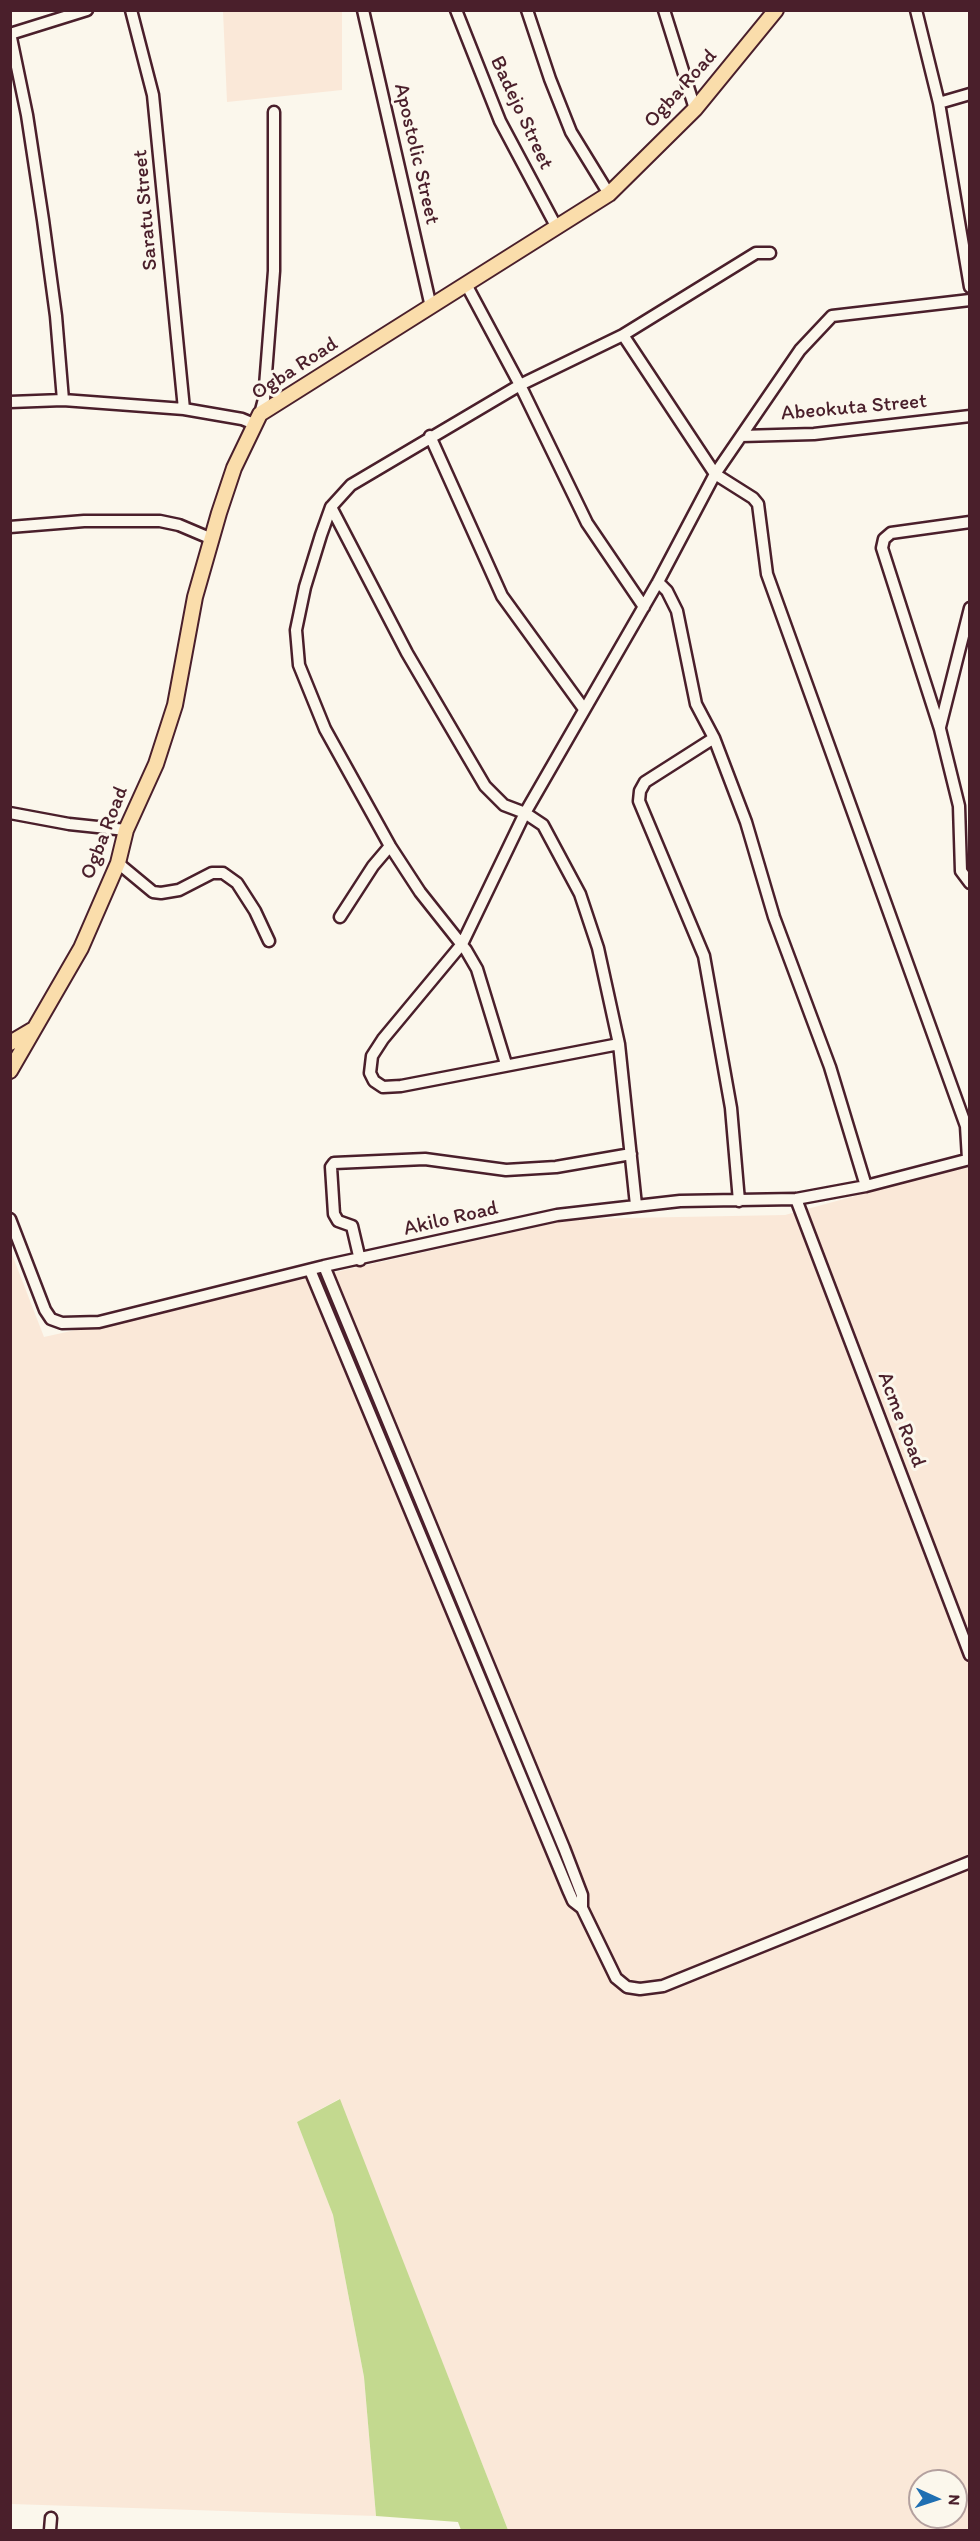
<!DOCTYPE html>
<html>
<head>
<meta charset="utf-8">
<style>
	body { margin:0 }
	#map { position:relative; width:980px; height:2541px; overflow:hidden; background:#fbf7ec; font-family:Itim,sans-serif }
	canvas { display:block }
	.frame { position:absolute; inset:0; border:12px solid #4a1f2b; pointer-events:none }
	.north { position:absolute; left:908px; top:2469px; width:60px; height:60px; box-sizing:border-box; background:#fbf7ec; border:2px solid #b4a19f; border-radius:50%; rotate:93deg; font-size:16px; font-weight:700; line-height:24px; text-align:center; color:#4a1f2b }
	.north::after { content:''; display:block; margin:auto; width:21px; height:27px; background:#1f6fb2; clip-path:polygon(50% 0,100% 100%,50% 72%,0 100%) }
</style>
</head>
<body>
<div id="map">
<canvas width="980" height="2541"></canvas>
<div class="frame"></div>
<div class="north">N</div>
</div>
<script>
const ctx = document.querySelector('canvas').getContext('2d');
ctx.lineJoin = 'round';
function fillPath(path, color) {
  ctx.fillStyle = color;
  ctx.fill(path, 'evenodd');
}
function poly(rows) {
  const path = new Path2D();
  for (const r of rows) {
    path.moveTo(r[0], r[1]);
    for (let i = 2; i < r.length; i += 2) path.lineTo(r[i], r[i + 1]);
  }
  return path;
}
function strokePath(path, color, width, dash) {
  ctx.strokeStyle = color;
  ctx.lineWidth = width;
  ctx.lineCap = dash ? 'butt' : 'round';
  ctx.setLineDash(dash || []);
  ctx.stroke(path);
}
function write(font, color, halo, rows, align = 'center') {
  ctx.font = font + ' Itim,sans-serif';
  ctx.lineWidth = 6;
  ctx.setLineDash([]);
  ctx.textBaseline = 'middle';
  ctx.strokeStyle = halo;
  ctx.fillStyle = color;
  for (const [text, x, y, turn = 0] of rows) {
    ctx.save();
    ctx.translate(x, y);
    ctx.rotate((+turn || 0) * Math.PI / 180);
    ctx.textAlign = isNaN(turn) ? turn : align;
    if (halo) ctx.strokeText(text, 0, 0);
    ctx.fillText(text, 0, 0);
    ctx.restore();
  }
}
const built = poly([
	[223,11,342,11,342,90,227,102],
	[969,1165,969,2530,508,2530,339,2099,297,2122,333,2215,364,2377,376,2516,11,2504,10,1249,44,1337,573,1219,785,1215],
	[920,2481,956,2481,956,2517,920,2517]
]);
const green = poly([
	[340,2099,508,2530,461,2530,458,2522,376,2516,364,2377,333,2215,297,2122]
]);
const minor = poly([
	[131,10,153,95,184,409],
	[363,10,431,307],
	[456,10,500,121,557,228],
	[527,10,550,79,571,132,609,194],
	[664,10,695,109],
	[916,10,939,103,970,287],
	[10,33,27,115,43,220,56,316,63,400],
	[10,34,87,10],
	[939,103,970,94],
	[467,286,520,385,587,523,644,607],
	[623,335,715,474,753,498,758,504,767,574,966,1126,968,1159],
	[10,402,63,400,184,409,242,419,254,424],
	[260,414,264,399,274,271,274,112],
	[430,436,502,596,584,709],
	[741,436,814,434,970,416],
	[331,507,407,653,485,786,504,805,525,813,543,825,580,894,598,948,619,1044,636,1205],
	[970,522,891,533,884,539,882,548,940,729,959,806,961,871,970,883],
	[10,527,84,521,160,521,179,525,212,539],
	[658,582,667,591,677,611,696,704,714,738,746,822,774,917,830,1067,866,1186],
	[940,727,970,608],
	[714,738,645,782,640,791,639,801,704,956,731,1108,739,1201],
	[10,813,69,824,126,830],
	[118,863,153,892,161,893,179,890,212,873,223,873,237,883,255,911,269,941],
	[340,917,373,866,390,846],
	[619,1044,401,1086,383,1087,374,1081,370,1073,372,1056,383,1039,462,944,525,813,658,582,715,474,800,350,832,316,970,300],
	[506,1064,477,969,466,950,420,892,390,846,325,729,299,665,296,630,305,587,321,535,331,507,351,485,520,385,623,335,756,253,770,253],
	[796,1199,970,1655],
	[10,1219,45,1310,51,1319,62,1323,99,1322,324,1266,557,1215,680,1201,796,1199,866,1186,970,1159],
	[360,1260,352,1226,338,1221,334,1214,331,1167,334,1163,425,1159,506,1170,556,1167,631,1154],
	[324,1266,564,1848,582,1895,582,1908,616,1978,627,1987,640,1989,663,1986,970,1862],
	[310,1270,569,1892,573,1901,582,1908],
	[50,2530,51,2518]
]);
const major = poly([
	[10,1043,32,1030],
	[10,1071,81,948,118,863,126,830,156,764,175,705,195,597,219,513,234,468,260,414,609,194,695,109,776,10]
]);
const streetNames = [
	["Ogba Road",681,89,-48],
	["Badejo Street",521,113,65],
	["Apostolic Street",416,154,77],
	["Saratu Street",146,210,-95],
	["Ogba Road",295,369,-33],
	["Abeokuta Street",854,408,-5],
	["Ogba Road",105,833,-69],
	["Akilo Road",451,1219,-13],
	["Acme Road",901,1420,69]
];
fillPath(built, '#fae8d8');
fillPath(green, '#c3d98f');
strokePath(minor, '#4a1f2b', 15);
strokePath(major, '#4a1f2b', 18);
strokePath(minor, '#fbf7ec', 10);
strokePath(major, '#faddab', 14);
write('21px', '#4a1f2b', '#fbf7ec', streetNames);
</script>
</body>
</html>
